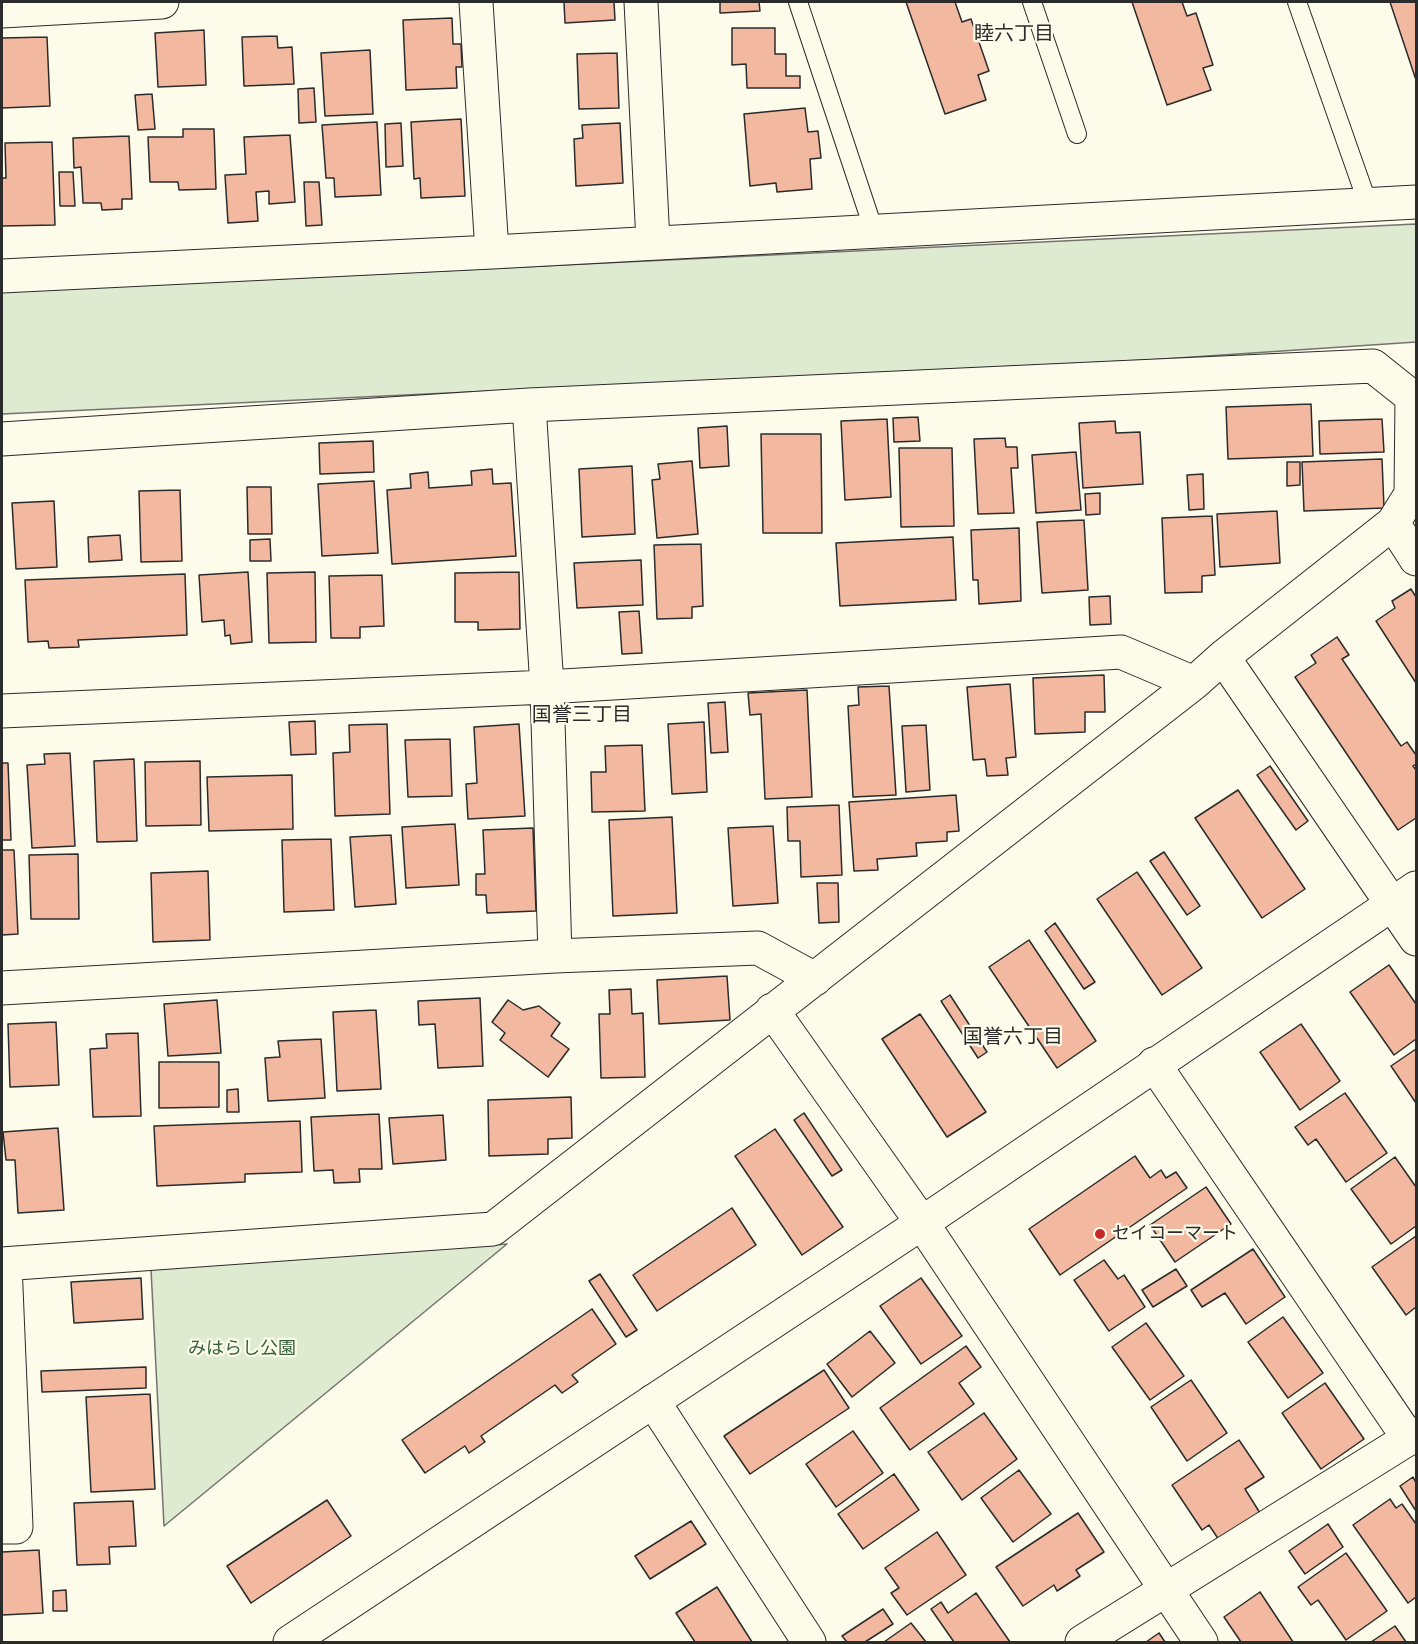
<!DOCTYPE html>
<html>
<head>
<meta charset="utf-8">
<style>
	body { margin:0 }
	#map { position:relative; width:1418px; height:1644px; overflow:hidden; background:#fdfbea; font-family:Signika,sans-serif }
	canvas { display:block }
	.frame { position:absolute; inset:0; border:3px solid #2b2b2b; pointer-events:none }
</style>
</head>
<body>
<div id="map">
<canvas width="1418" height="1644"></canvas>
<div class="frame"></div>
</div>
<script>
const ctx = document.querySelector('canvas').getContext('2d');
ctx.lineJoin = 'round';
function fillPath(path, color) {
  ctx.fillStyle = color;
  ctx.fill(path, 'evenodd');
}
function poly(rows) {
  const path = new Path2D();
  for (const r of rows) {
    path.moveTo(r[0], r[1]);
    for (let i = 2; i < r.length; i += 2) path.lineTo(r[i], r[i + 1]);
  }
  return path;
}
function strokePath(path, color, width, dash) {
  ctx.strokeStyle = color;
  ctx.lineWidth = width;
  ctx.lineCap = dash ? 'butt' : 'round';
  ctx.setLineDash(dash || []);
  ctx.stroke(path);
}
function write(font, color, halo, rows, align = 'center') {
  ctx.font = font + ' Signika,"Noto Sans JP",sans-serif';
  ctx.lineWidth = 4.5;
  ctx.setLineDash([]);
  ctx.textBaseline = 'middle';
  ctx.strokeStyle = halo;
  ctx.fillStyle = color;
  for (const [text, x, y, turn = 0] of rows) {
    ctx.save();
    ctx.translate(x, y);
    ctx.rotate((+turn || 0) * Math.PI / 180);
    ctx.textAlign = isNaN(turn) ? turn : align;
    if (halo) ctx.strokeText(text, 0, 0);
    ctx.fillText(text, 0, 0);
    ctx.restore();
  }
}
const green = poly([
	[1416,224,1416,342,1148,360,2,414,2,292,1416,224],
	[507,1244,164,1526,151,1269,507,1244]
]);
const building = poly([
	[564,2,614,2,615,20,565,23,564,2],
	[720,2,759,2,760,11,720,13,720,2],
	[906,2,955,2,962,22,971,19,989,71,978,75,986,100,945,114,906,2],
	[1132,2,1182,2,1187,16,1196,13,1213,65,1203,68,1211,90,1167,105,1132,2],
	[1390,2,1416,2,1416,80,1390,2],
	[452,18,453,44,461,44,462,67,456,67,457,88,406,90,403,20,452,18],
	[732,28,775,28,775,54,786,54,786,76,800,76,800,88,747,88,746,64,732,65,732,28],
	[204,30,206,85,158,87,155,33,204,30],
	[277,36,278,48,292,47,294,84,244,86,242,37,277,36],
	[47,37,50,106,2,108,2,38,47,37],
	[370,50,373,114,325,116,321,53,370,50],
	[617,53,619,108,579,109,577,54,617,53],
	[314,88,316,122,299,123,298,89,314,88],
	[152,94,155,129,138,130,135,95,152,94],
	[805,108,808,132,818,131,821,158,810,159,812,189,777,192,776,183,750,186,744,114,805,108],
	[461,119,465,196,421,198,420,178,414,179,411,122,461,119],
	[377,122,381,195,335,197,334,178,326,178,322,125,377,122],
	[401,123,403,166,386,167,385,124,401,123],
	[620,123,623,183,576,186,574,139,583,138,582,125,620,123],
	[183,129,214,129,216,189,179,190,178,182,150,182,148,137,183,137,183,129],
	[290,135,295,202,269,204,269,191,256,192,258,221,228,223,225,175,246,174,244,137,290,135],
	[129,136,132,199,122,199,122,209,102,210,101,203,83,203,81,167,74,168,73,138,129,136],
	[52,142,55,225,2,226,2,178,6,178,5,143,52,142],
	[59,172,73,172,75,206,60,206,59,172],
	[304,182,319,182,322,225,306,226,304,182],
	[1311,404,1313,456,1228,459,1226,407,1311,404],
	[918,417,920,441,894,442,893,418,918,417],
	[887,419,891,497,845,500,841,421,887,419],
	[1382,419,1384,452,1320,454,1319,421,1382,419],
	[1115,421,1116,433,1140,432,1143,484,1083,488,1079,423,1115,421],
	[727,426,729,466,700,468,698,428,727,426],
	[761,434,821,434,822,533,763,533,761,434],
	[1005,438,1006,447,1017,447,1018,468,1011,468,1014,513,978,514,974,439,1005,438],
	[373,441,374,472,320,474,319,443,373,441],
	[899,448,952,448,954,526,901,527,899,448],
	[1076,452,1081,510,1036,513,1032,455,1076,452],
	[1382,459,1384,508,1304,511,1302,462,1382,459],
	[692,461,698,534,657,538,652,480,660,479,658,464,692,461],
	[1287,462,1300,462,1300,485,1287,486,1287,462],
	[632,466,635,534,582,537,579,469,632,466],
	[492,469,493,484,511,483,516,556,392,564,387,490,411,488,410,474,428,472,429,488,472,485,471,471,492,469],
	[1203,474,1204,509,1189,510,1187,475,1203,474],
	[374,481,378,553,322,556,318,484,374,481],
	[247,487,271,487,272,534,248,534,247,487],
	[180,490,182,561,141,562,139,491,180,490],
	[1100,493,1100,514,1086,515,1085,494,1100,493],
	[54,501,57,567,16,569,12,503,54,501],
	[1277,511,1280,563,1220,567,1217,514,1277,511],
	[1212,516,1215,575,1202,576,1202,592,1165,593,1162,518,1212,516],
	[1084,520,1088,590,1042,593,1037,522,1084,520],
	[1019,528,1021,601,979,604,978,580,973,580,971,530,1019,528],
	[120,535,122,560,89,562,88,537,120,535],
	[953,537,956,600,840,606,836,543,953,537],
	[270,539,271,561,250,561,250,540,270,539],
	[701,544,703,606,692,607,692,618,657,619,654,545,701,544],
	[641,560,643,605,577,608,574,563,641,560],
	[248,572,252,642,231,644,230,635,225,636,224,620,202,622,199,575,248,572],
	[315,572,316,642,269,643,267,573,315,572],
	[519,572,520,629,478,630,478,622,455,622,455,573,519,572],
	[185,574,187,635,78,640,79,647,49,648,48,641,28,642,25,580,185,574],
	[382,575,384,626,360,627,360,638,331,638,329,576,382,575],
	[1411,589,1416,597,1416,683,1376,621,1395,608,1392,601,1411,589],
	[1110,596,1111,624,1090,625,1089,597,1110,596],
	[639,611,642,653,622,654,619,612,639,611],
	[1337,637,1349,655,1342,659,1401,746,1407,742,1416,755,1416,764,1413,766,1416,770,1416,818,1398,830,1295,677,1316,663,1311,655,1337,637],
	[1104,675,1105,712,1085,712,1085,732,1035,734,1033,678,1104,675],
	[1010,684,1016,757,1006,758,1008,775,987,776,985,759,973,760,967,687,1010,684],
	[889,686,896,795,853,797,848,706,859,705,858,687,889,686],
	[807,690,812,797,765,799,761,714,750,715,748,693,807,690],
	[725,702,728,752,711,753,708,703,725,702],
	[315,721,316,754,291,755,289,722,315,721],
	[704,722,707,792,672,794,668,724,704,722],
	[387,724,390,814,335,816,333,753,350,752,349,725,387,724],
	[519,724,525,816,468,819,466,784,477,783,474,727,519,724],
	[926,725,930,790,906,792,902,726,926,725],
	[450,739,452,796,408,797,405,740,450,739],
	[642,745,645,811,592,812,591,772,606,772,605,746,642,745],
	[70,753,75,846,32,848,27,765,45,764,44,754,70,753],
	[134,759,137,841,97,842,94,761,134,759],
	[200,761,201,825,146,826,145,762,200,761],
	[2,763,8,763,11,840,2,840,2,763],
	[1270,766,1308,821,1296,830,1257,775,1270,766],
	[292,775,293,829,209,831,207,777,292,775],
	[1238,790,1305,889,1262,918,1195,818,1238,790],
	[956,795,959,831,947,832,947,841,916,843,917,856,877,859,878,870,854,871,849,802,956,795],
	[839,805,842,875,801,877,800,841,788,841,787,807,839,805],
	[672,817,677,913,613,916,609,820,672,817],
	[455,824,459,885,406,888,402,827,455,824],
	[773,826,778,903,733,906,728,828,773,826],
	[533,828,536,911,487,913,486,895,476,895,476,874,485,874,483,830,533,828],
	[391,835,396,904,355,907,350,837,391,835],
	[331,839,334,910,284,912,282,840,331,839],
	[2,850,14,850,18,934,2,935,2,850],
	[1164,852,1200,906,1187,915,1150,861,1164,852],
	[78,854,79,919,31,919,29,855,78,854],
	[208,871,210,940,153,942,151,873,208,871],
	[1137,872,1202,968,1162,995,1097,899,1137,872],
	[817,883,838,883,839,922,819,923,817,883],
	[1055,923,1095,982,1084,989,1045,931,1055,923],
	[1029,940,1096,1041,1057,1068,989,967,1029,940],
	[1389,965,1416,1004,1416,1039,1394,1055,1350,992,1389,965],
	[727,976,730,1020,659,1024,657,980,727,976],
	[631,989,632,1014,643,1013,645,1077,601,1078,599,1014,610,1014,609,990,631,989],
	[950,995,987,1052,978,1058,941,1001,950,995],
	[480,998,483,1066,438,1068,435,1024,419,1025,418,1001,480,998],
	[217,1000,221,1053,168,1056,164,1004,217,1000],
	[508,1000,523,1010,539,1006,560,1023,551,1036,569,1049,548,1077,500,1040,505,1033,492,1022,508,1000],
	[376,1010,381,1089,337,1091,333,1012,376,1010],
	[920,1014,986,1112,947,1137,882,1039,920,1014],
	[56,1022,59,1085,10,1087,8,1024,56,1022],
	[1301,1024,1340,1081,1300,1110,1260,1052,1301,1024],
	[138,1033,141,1116,93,1117,90,1049,107,1048,106,1034,138,1033],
	[321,1039,325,1098,268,1101,265,1058,280,1057,278,1041,321,1039],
	[1416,1049,1416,1103,1391,1066,1416,1049],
	[159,1062,219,1062,219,1107,159,1108,159,1062],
	[238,1089,239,1112,227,1112,227,1090,238,1089],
	[1345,1093,1387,1153,1346,1182,1316,1139,1308,1145,1295,1127,1345,1093],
	[571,1097,572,1138,548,1139,548,1154,489,1156,488,1100,571,1097],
	[804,1113,842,1170,832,1176,794,1120,804,1113],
	[379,1114,382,1169,359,1169,360,1182,334,1183,333,1170,314,1171,311,1117,379,1114],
	[443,1115,446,1160,393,1164,389,1118,443,1115],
	[300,1121,302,1172,245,1174,245,1182,157,1186,154,1126,300,1121],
	[58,1128,64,1210,18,1213,15,1160,6,1160,3,1132,58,1128],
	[775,1129,843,1227,802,1255,735,1156,775,1129],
	[1135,1156,1150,1178,1161,1170,1166,1178,1176,1172,1187,1188,1060,1275,1029,1229,1135,1156],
	[1395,1157,1416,1187,1416,1226,1391,1244,1351,1189,1395,1157],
	[1206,1187,1231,1224,1175,1262,1150,1225,1206,1187],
	[732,1208,756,1245,657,1311,633,1275,732,1208],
	[1416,1236,1416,1307,1406,1315,1372,1267,1416,1236],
	[1253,1249,1285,1297,1246,1324,1225,1293,1202,1307,1191,1290,1253,1249],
	[1104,1260,1118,1279,1124,1275,1145,1307,1109,1331,1074,1280,1104,1260],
	[1176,1269,1187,1286,1153,1307,1142,1290,1176,1269],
	[600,1274,637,1330,626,1337,589,1281,600,1274],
	[141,1278,143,1319,74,1323,71,1282,141,1278],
	[921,1278,962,1336,921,1364,880,1306,921,1278],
	[592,1309,616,1344,572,1375,578,1382,562,1393,555,1385,481,1436,485,1442,469,1453,465,1446,425,1473,402,1440,592,1309],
	[1283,1317,1323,1373,1288,1398,1248,1342,1283,1317],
	[1146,1323,1184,1376,1150,1400,1112,1347,1146,1323],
	[870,1331,895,1363,852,1397,827,1364,870,1331],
	[966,1346,981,1367,959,1383,974,1404,910,1450,880,1408,966,1346],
	[146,1367,146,1388,42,1392,41,1371,146,1367],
	[824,1370,849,1408,750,1474,724,1436,824,1370],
	[1191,1380,1227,1433,1187,1461,1151,1407,1191,1380],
	[1325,1383,1364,1439,1321,1469,1282,1413,1325,1383],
	[150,1394,155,1489,91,1492,86,1397,150,1394],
	[984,1413,1017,1459,962,1500,928,1452,984,1413],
	[853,1431,883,1473,836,1507,806,1464,853,1431],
	[1239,1440,1264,1477,1245,1489,1260,1513,1219,1540,1209,1525,1202,1530,1172,1485,1239,1440],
	[1019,1470,1051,1514,1013,1542,981,1498,1019,1470],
	[894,1474,919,1510,863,1549,838,1514,894,1474],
	[1413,1477,1416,1483,1416,1511,1400,1486,1413,1477],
	[1390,1499,1396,1508,1402,1504,1416,1524,1416,1597,1408,1603,1353,1525,1390,1499],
	[327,1500,351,1536,251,1603,227,1566,327,1500],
	[133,1501,136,1546,109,1547,110,1564,77,1565,74,1503,133,1501],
	[1078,1513,1104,1552,1076,1570,1080,1576,1057,1591,1054,1585,1023,1606,996,1567,1078,1513],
	[691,1521,706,1544,650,1579,635,1556,691,1521],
	[1328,1524,1343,1547,1305,1574,1289,1551,1328,1524],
	[937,1532,966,1575,907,1615,891,1593,899,1588,885,1568,937,1532],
	[39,1550,43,1613,2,1615,2,1552,39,1550],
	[1346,1553,1387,1611,1346,1640,1318,1600,1311,1605,1298,1587,1346,1553],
	[717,1587,752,1642,695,1642,676,1613,717,1587],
	[66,1590,67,1611,53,1611,53,1591,66,1590],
	[1260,1592,1293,1642,1241,1642,1224,1617,1260,1592],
	[976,1593,1010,1642,954,1642,931,1609,941,1602,948,1613,976,1593],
	[883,1609,893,1624,865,1642,847,1642,842,1636,883,1609],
	[911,1623,926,1642,884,1642,911,1623],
	[1395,1626,1406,1642,1371,1642,1395,1626],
	[1159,1633,1165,1642,1146,1642,1159,1633]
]);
const lane = poly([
	[798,2,874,231],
	[1032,2,1077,134],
	[1297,2,1368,204]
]);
const street = poly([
	[476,2,492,252],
	[641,2,653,242],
	[2,11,162,2],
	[2,276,492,252,1416,202],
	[529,405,547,687,555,956],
	[2,439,529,405,1373,366,1412,397,1411,494,1393,523,1416,559],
	[1223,657,1416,939],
	[2,711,547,687,1121,652,1194,683],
	[2,988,555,956,758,948,815,979],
	[772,1010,922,1223,1201,1642],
	[1154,1064,1409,1439],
	[2,1264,493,1229,1194,683,1223,657,1393,523],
	[653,1401,809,1642],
	[2,1527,16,1527,5,1264],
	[1082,1642,1416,1434]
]);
const secondary = poly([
	[290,1642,922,1223,1416,888]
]);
const markers = [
	[1100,1234,6,"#c62828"]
];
const poiNames = [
	["セイコーマート",1112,1234]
];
const parkNames = [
	["みはらし公園",242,1349]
];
const neighbourhoodNames = [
	["睦六丁目",1014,35],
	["国誉三丁目",582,716],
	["国誉六丁目",1013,1038]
];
fillPath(green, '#deebd1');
strokePath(green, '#74746e', 1.5);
fillPath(building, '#f2b8a0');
strokePath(building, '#2b2b2b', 1.5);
strokePath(lane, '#2b2b2b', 20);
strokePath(street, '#2b2b2b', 35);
strokePath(secondary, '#2b2b2b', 35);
strokePath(lane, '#fdfbea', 18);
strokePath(street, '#fdfbea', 33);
strokePath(secondary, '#fdfbea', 33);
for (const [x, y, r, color] of markers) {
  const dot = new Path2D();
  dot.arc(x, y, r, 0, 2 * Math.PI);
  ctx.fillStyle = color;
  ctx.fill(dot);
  strokePath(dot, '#fdfbea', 2);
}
write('18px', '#2b2b2b', '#fdfbea', poiNames, 'left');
write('18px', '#34623c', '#fdfbea', parkNames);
write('20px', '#2b2b2b', '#fdfbea', neighbourhoodNames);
</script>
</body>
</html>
